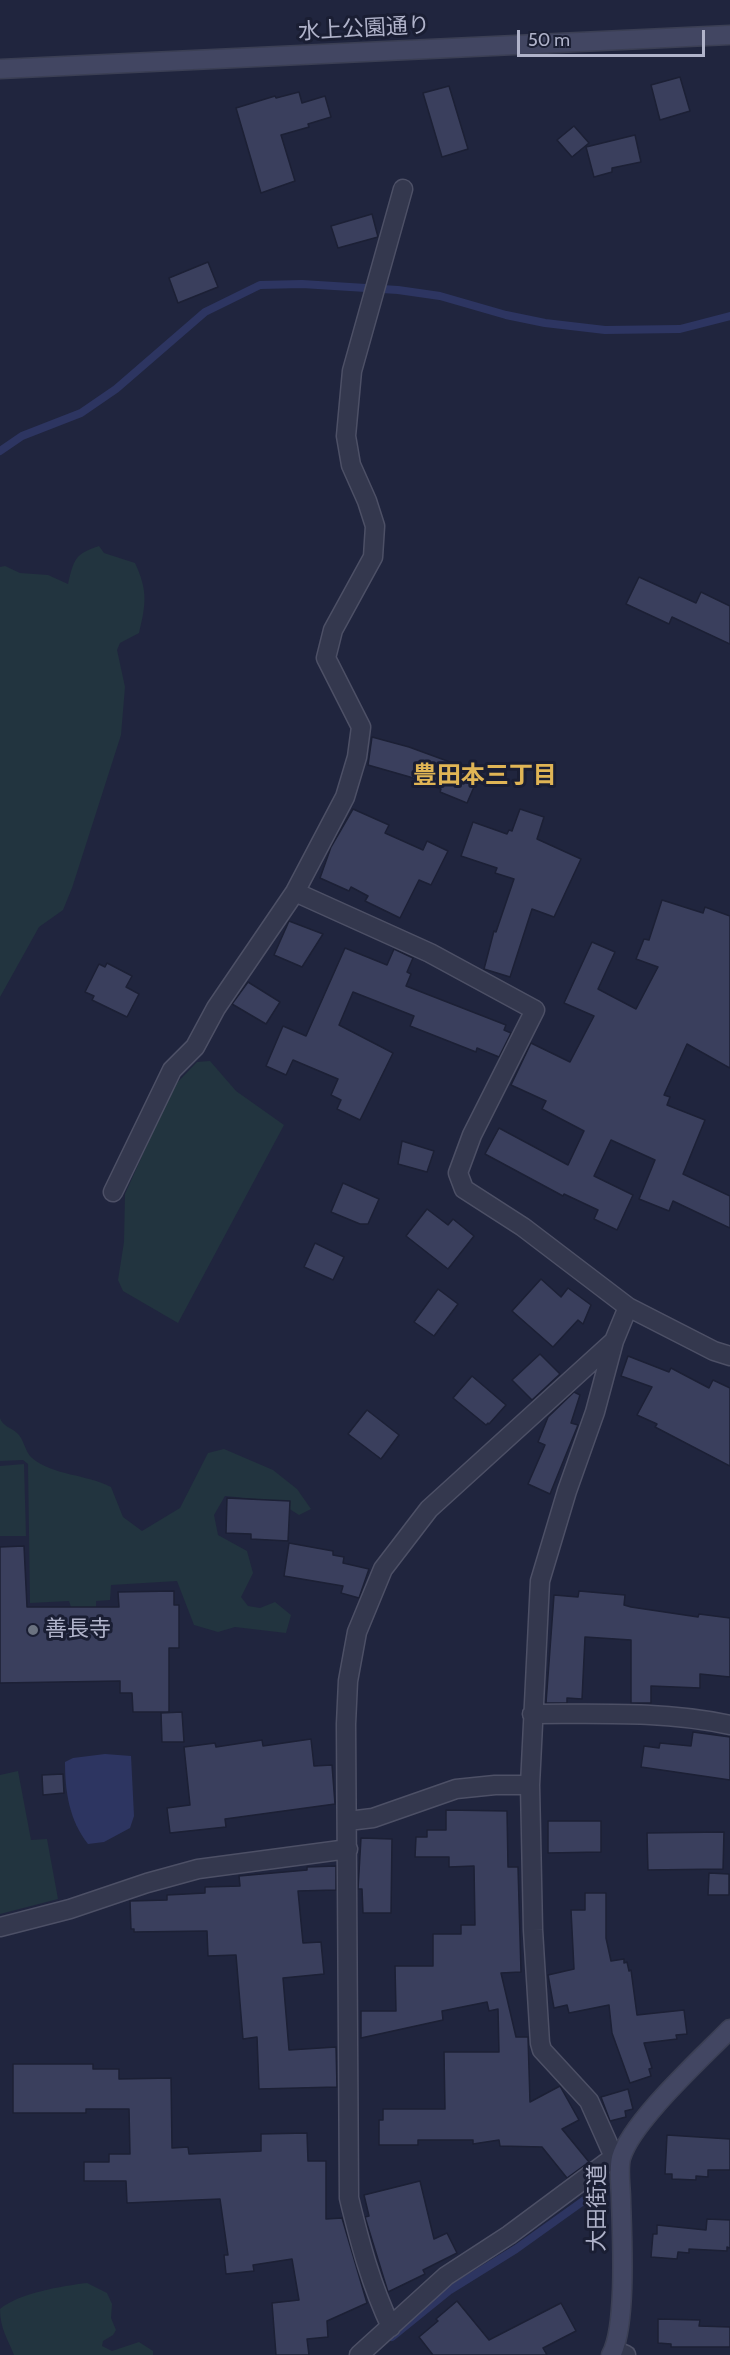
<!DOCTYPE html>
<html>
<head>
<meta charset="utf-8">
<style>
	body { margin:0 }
	#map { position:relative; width:730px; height:2355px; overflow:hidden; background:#20253e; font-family:Cabin,sans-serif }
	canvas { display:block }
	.scale { position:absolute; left:517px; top:30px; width:188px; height:27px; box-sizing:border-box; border:3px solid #b0b3ca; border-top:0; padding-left:8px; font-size:18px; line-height:21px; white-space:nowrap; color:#b0b3ca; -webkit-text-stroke:4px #1a1e33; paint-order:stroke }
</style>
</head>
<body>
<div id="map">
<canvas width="730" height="2355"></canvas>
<div class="scale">50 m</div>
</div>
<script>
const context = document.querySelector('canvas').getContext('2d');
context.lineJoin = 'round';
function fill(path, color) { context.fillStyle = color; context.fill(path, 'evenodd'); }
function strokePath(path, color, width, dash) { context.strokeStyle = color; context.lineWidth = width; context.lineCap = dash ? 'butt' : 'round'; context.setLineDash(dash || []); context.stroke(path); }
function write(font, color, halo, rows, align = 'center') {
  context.font = font + ' Cabin,"Noto Sans JP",sans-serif'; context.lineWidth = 6; context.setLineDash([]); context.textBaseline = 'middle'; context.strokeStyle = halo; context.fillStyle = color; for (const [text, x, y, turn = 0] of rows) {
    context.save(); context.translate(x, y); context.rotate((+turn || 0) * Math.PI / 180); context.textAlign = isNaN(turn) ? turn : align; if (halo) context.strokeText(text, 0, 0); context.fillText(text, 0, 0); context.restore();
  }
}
const green = new Path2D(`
	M99 546 104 553 135 563C148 591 146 604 139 633L120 643 117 650 125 687 121 735 72 888 63 910 39 927 0 997V567L5 566 20 573 48 575 68 584C74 560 74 554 99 546Z
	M210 1061 236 1091 284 1125 178 1323 123 1291 118 1280 124 1242 125 1194 173 1087 197 1062Z
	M0 1418C3 1427 11 1427 17 1433 24 1439 25 1452 32 1458 54 1476 86 1474 111 1487L123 1517 142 1531 180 1508 208 1453 224 1449 273 1470 297 1489 311 1509 299 1515 277 1501 225 1496 214 1515 218 1535 247 1551 253 1573 241 1597 248 1606 260 1608 275 1602 291 1615 286 1633 235 1627 218 1632 194 1625 177 1581 111 1585 110 1600 96 1601V1609L72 1610 69 1601 30 1603 28 1464 23 1460 0 1461Z
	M24 1464 26 1536H0V1466Z
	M18 1771 31 1840 47 1839 58 1899 0 1914V1775Z
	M87 2283 107 2293 112 2304 111 2318 116 2330 113 2335 103 2341 102 2346 112 2351 139 2342 153 2351V2355H14C8 2339 0 2329 0 2309 19 2293 62 2286 87 2283Z`);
const water = new Path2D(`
	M105 1754 131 1756 134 1816 130 1828 104 1842 88 1844C69 1820 65 1791 65 1762L73 1758Z`);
const stream = new Path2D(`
	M0 451 22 436 81 413 116 389 205 312 260 285 302 284 398 290 440 296 506 315 545 323 605 330 680 329 730 316
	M392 2337 450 2290 516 2249 600 2189`);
const building = new Path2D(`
	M680 77 690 111 660 120 651 85Z
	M449 86 468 149 442 157 423 93Z
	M299 92 302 103 325 96 331 117 308 124 309 127 281 135 295 181 261 193 236 108 275 96 276 98Z
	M574 126 589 143 572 157 557 140Z
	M635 135 641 162 612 168V172L594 177 586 147Z
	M372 214 378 237 338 248 331 226Z
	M208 262 218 287 178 303 169 278Z
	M639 577 696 603 701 592 730 606V644L672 617 669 624 626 604Z
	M372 737 409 747 480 773 467 803 440 792 441 789 410 777 368 765Z
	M353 809 389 825 385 833 423 850 427 841 448 851 431 885 419 880 400 918 365 901 368 896 351 887 349 891 320 878 331 847Z
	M520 809 544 817 537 839 581 859 554 917 532 909 510 977 484 969 494 931 496 932 514 879 495 873 497 868 461 856 473 822 507 834 509 830 512 831Z
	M662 900 703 913 705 907 730 916V1068L687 1044 664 1095 670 1097 667 1105 705 1120 683 1174 730 1196V1228L673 1201 669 1211 639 1199 655 1160 611 1140 594 1176 633 1195 617 1230 594 1219 598 1210 564 1194 563 1196 485 1154 499 1128 568 1165 584 1131 542 1109 546 1101 511 1085 531 1043 570 1062 594 1016 564 1003 592 942 615 952 598 989 636 1009 658 967 636 959 644 939 649 940Z
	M289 921 323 934 302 967 274 955Z
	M345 948 387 965 394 949 413 958 407 972 411 974 406 986 506 1025 504 1030 511 1033 499 1057 477 1048 476 1052 410 1026 414 1016 353 992 339 1025 393 1053 360 1120 337 1109 341 1100 331 1095 338 1079 293 1060 286 1075 266 1066 283 1026 306 1036Z
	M107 963 132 976 126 987 139 994 127 1017 92 1000 94 996 85 992 99 964 105 967Z
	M248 982 280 1002 266 1024 232 1004Z
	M402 1141 434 1151 427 1172 398 1164Z
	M343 1183 379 1199 368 1224H360L331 1212Z
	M427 1209 448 1225 453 1219 474 1236 448 1269 406 1236Z
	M315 1243 344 1257 333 1280 304 1267Z
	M541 1279 561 1297 568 1288 591 1305 583 1324 578 1320 553 1347 512 1311Z
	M438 1289 458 1304 434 1336 414 1322Z
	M540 1354 560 1374 532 1400 512 1380Z
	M628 1356 669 1372 671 1368 709 1388 713 1380 730 1388V1466L655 1427 657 1424 637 1415 652 1387 621 1376Z
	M472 1376 506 1405 489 1424 488 1423 486 1425 453 1398Z
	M574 1392 580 1395 571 1423 578 1425 550 1494 528 1484 545 1445 538 1442 548 1417Z
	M367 1410 399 1435 381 1459 348 1434Z
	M227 1498 290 1501 288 1541 251 1539V1534L226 1533Z
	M289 1543 333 1551V1555L344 1557 343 1563 369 1569 359 1598 341 1593 343 1586 284 1576Z
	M24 1546 27 1607H119L118 1592 174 1591V1605H179V1648H169V1712H133L132 1693H120V1681L0 1683V1547Z
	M579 1591 625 1595 624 1605 631 1607 698 1617 699 1614 730 1618V1677L700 1674V1688L651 1686V1703H631V1640L585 1637 582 1699 567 1698V1703H546L554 1595 578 1597Z
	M182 1712 184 1742H162L161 1713Z
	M693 1732 730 1737V1780L641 1767 644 1746 659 1748 660 1743 691 1746Z
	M311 1739 314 1766 332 1765 335 1804 225 1819 226 1827 170 1833 167 1808 190 1805 184 1747 215 1743 216 1747 262 1740 263 1746Z
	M63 1774 64 1793 43 1795 42 1775Z
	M446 1810 507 1811 508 1867H518L521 1972 501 1973 516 2037H528L530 2102 560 2086 579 2120 562 2129 589 2162 567 2178 542 2147 500 2146 499 2140 473 2144V2140H418V2145H379V2120H383V2109H445L444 2052H499L498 2009 489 2011 487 2002 442 2011 443 2020 361 2038V2011H396L395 1966H433V1934H461V1925H475L474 1866 449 1867V1857H415L416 1837H427V1830H446Z
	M548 1821H601V1852L548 1853Z
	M724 1832 723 1869 648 1870 647 1833Z
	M361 1838 392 1839 391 1913H363L362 1889H358Z
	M336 1866V1890L298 1891 303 1943 321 1942 324 1974 283 1978 289 2050 336 2047 337 2087 259 2089 257 2037 243 2039 236 1955 208 1956 207 1931 134 1932V1929H131L130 1901 167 1900V1895L205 1893V1887L240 1886 239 1876 307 1870V1867Z
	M709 1873 729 1874V1895H708Z
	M585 1893H606V1938L611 1961 624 1959V1963L627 1962 629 1971 631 1970 637 2015 684 2010 687 2034 676 2035 677 2039 644 2043 652 2068 649 2069 651 2076 630 2083 612 2033 609 2005 569 2013 567 2005 554 2008 548 1975 574 1969 571 1910H585Z
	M13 2064H93V2069H119V2079L171 2078 172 2148 188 2147 189 2154 261 2151V2134L307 2133 308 2161H326V2219L342 2218 367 2303 327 2321 328 2337 307 2339 309 2355H276L272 2303 299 2300 292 2259 253 2265 254 2271 226 2274 224 2255H228L220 2199 127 2203 126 2181H84V2162H109V2154H130L129 2109H86V2113H13Z
	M628 2089 633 2109 625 2111 626 2117 610 2121 601 2097Z
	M667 2135 730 2139V2170H708V2177L696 2176V2180L672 2179V2174H665Z
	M420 2181 434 2239 447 2233 457 2253 423 2270 425 2274 388 2292 365 2217 369 2216 364 2195Z
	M707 2219 730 2220V2248L727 2247V2251L689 2249V2253L678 2252 677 2259 651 2257 653 2234H657V2225L706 2230Z
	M457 2301 489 2340 561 2303 576 2331 543 2348 547 2355H433L419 2337 438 2321 436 2319Z
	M658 2319 700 2320 699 2326 730 2327V2347H671V2344L658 2343Z`);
const street = new Path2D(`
	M295 892 430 953 535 1010 472 1135 458 1173 464 1189 523 1227 628 1307 614 1341 595 1412 567 1491 540 1581 530 1785 533 1930 540 2043 542 2050 589 2101 614 2157
	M113 1192 172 1070 195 1047 216 1008 295 892 345 797 357 757 361 727 326 658 333 630 373 557 375 526 367 501 351 465 346 436 352 371 403 189
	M628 1307 714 1351 730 1356
	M532 1714C598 1714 665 1711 730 1725
	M348 1821 373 1818 456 1789 495 1785H530
	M0 1927 70 1909 147 1883 198 1869 348 1849
	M391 2327C371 2285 360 2243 349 2198L346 1724 348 1681 357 1632 383 1569 429 1509 614 1341
	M614 2350 626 2355
	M359 2355 446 2276 509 2235 614 2157 620 2160`);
const secondary = new Path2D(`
	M0 69 730 35
	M611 2355C627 2327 622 2234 621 2200 621 2187 618 2170 621 2158 631 2122 702 2058 730 2029`);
const markers = [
	[33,1630,6,"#6b7280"]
];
const streetNames = [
	["水上公園通り",364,29,-3],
	["大田街道",598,2208,-90]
];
const poiNames = [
	["善長寺",45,1630]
];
const neighbourhoodNames = [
	["豊田本三丁目",485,776]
];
fill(green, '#22343f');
fill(water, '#2d3561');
strokePath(stream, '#2d3561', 8);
fill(building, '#3a3f5d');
strokePath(building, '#1c2035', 1.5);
strokePath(street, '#4d5066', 21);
strokePath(secondary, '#3b3f54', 21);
strokePath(street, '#34384e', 18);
strokePath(secondary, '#424662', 18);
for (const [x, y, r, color] of markers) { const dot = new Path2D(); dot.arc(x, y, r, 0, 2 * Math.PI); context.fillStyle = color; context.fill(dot); strokePath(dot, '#1a1e33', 2); }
write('22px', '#b0b3ca', '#1a1e33', streetNames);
write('22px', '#b0b3ca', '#1a1e33', poiNames, 'left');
write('bold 24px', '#e0b555', '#1a1e33', neighbourhoodNames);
</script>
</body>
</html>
